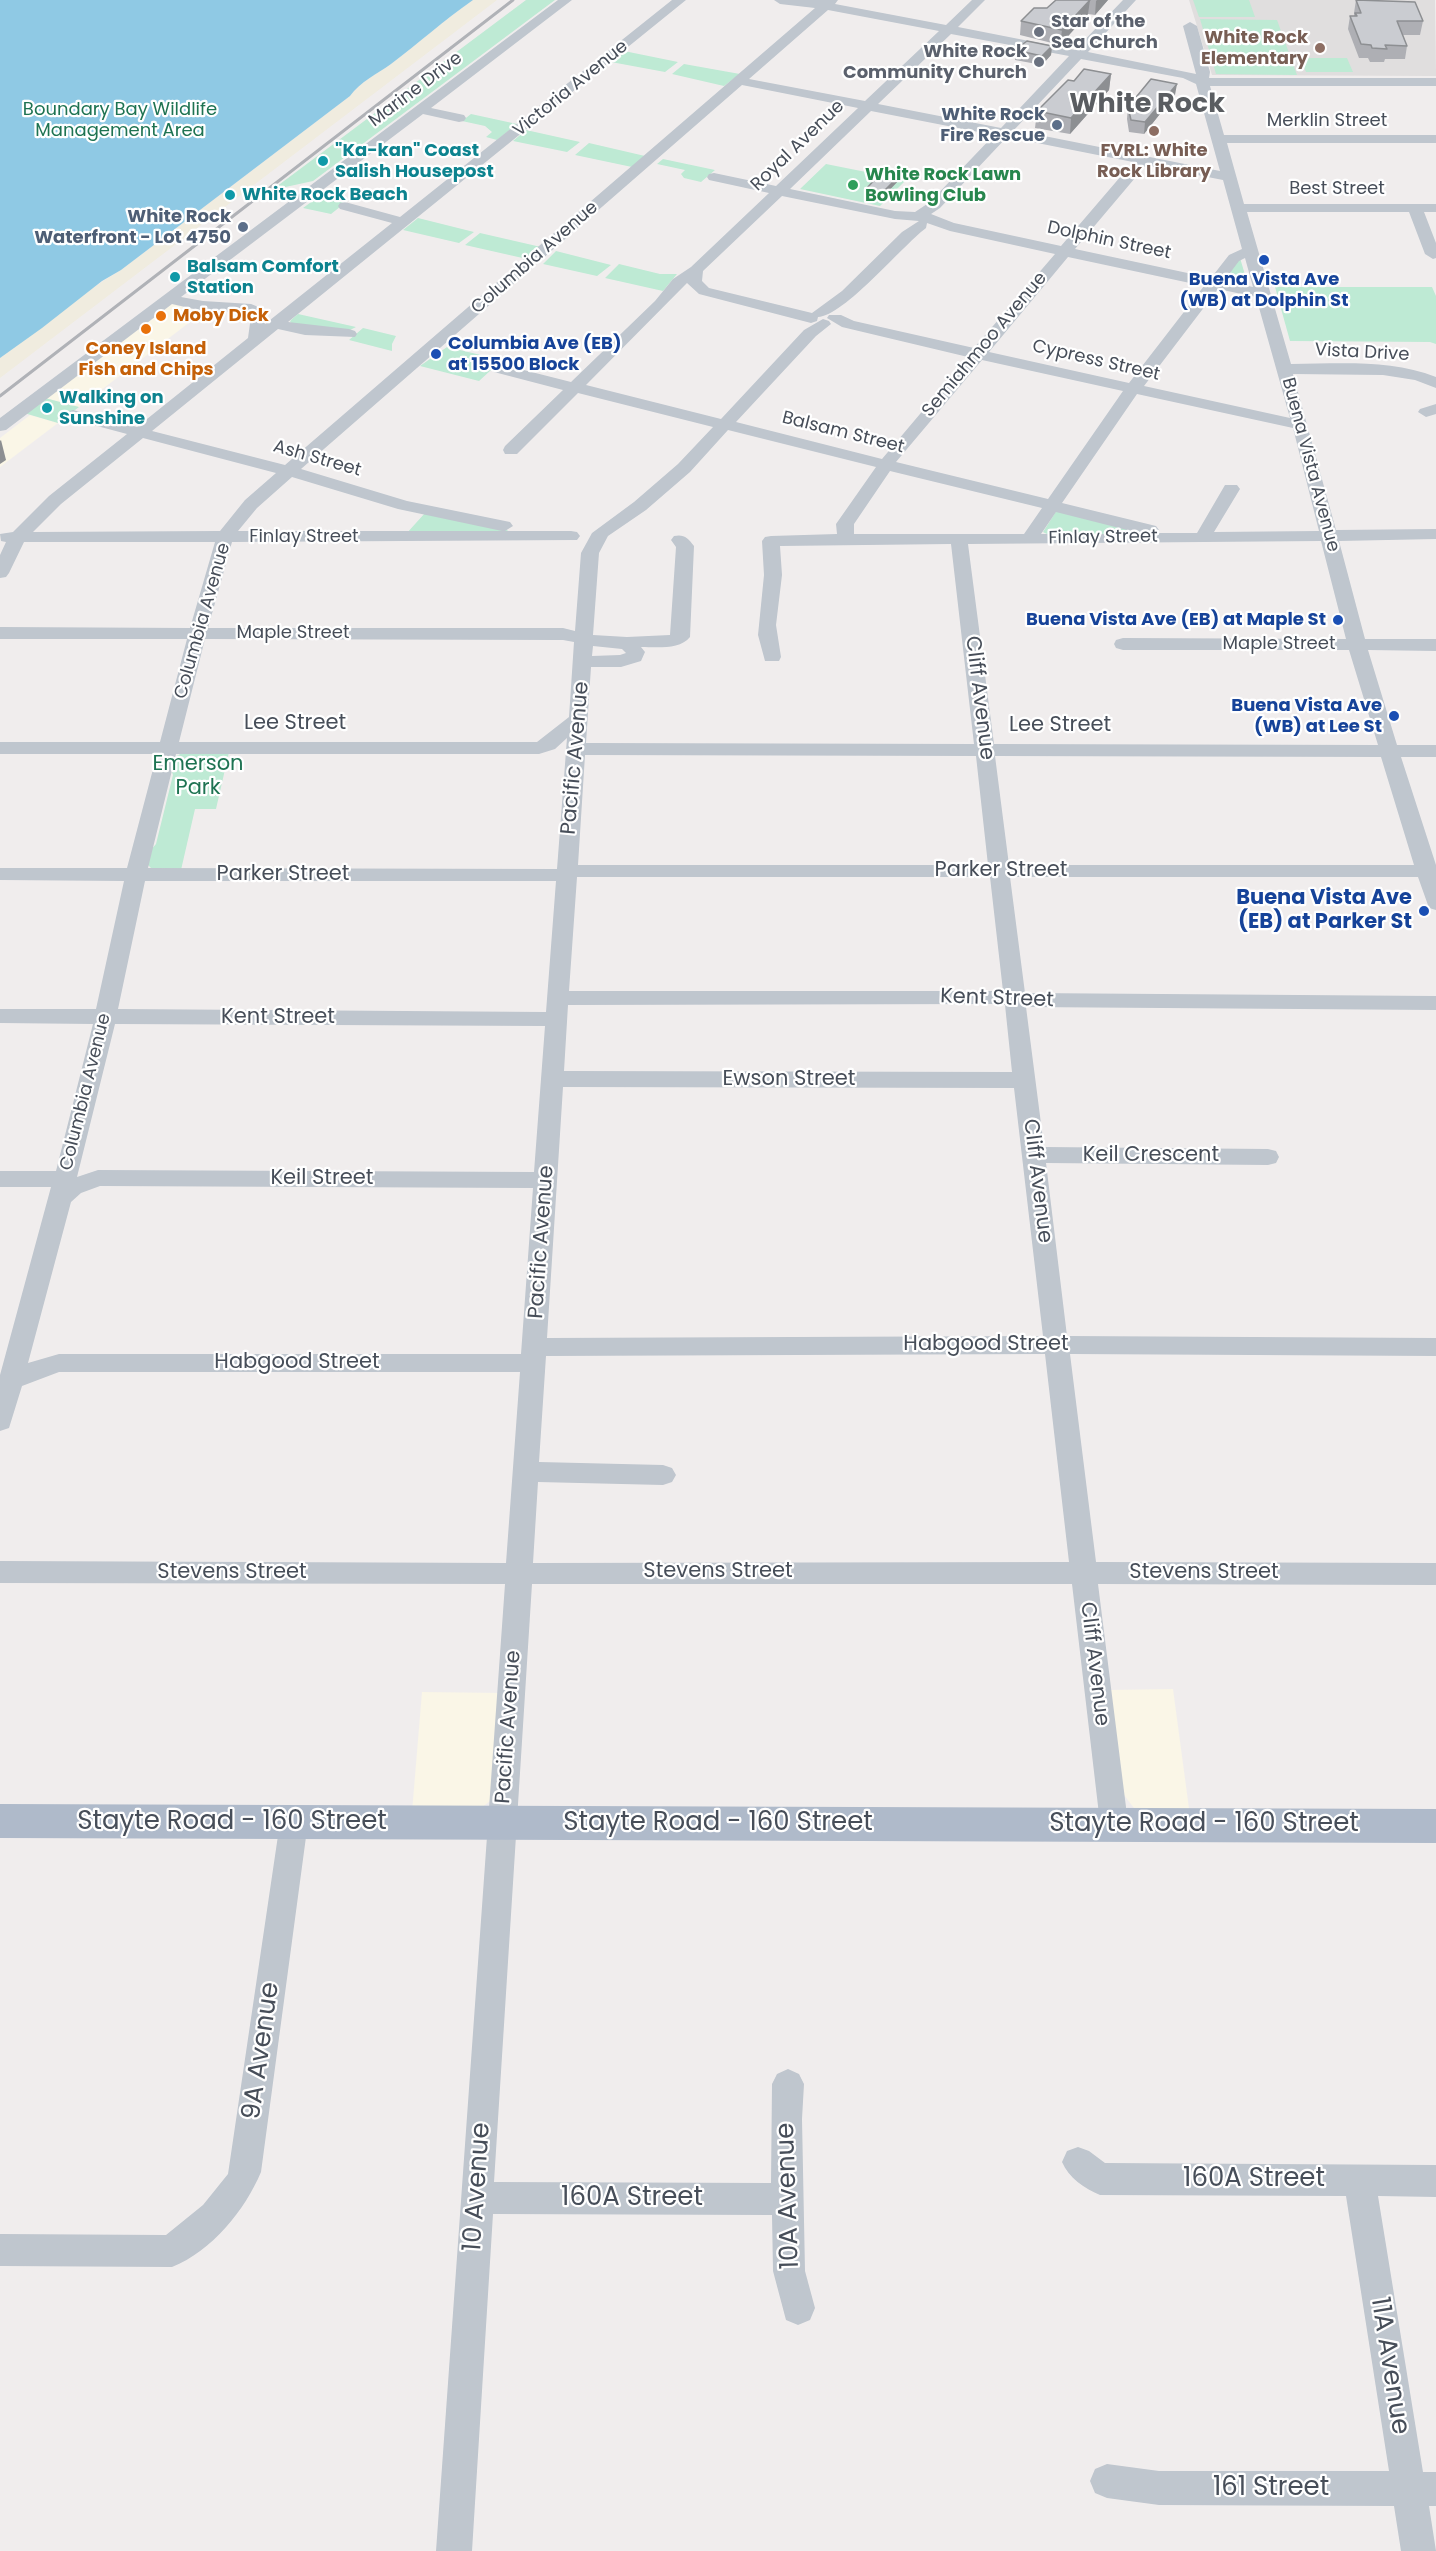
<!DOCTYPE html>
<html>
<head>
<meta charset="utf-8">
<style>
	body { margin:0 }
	canvas { display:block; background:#f0eded }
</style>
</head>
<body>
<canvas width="1436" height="2551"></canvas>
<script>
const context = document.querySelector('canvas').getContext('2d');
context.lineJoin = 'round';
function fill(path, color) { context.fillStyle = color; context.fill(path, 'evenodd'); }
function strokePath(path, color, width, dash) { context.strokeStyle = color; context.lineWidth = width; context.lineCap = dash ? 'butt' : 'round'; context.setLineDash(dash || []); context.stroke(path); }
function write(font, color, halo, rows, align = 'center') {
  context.font = font + ' Poppins,sans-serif'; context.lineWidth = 4.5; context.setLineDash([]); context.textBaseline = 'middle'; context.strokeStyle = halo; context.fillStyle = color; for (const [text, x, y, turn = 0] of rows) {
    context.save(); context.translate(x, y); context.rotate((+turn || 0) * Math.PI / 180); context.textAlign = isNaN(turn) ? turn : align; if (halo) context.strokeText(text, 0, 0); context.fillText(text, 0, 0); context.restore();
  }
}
const commercial = new Path2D(`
	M172 304 203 312 79 407 45 398Z
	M30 415 58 423 0 467V438Z
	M1173 1689 1190 1816 1141 1812 1134 1808 1124 1795 1108 1690Z
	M422 1692 501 1693 490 1801 480 1809 412 1812Z`);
const education = new Path2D(`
	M1189 0H1435L1436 76 1212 75Z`);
const green = new Path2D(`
	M526 0H555L313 181 281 188 276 187Z
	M1193 0H1249L1255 17H1199Z
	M1200 19 1277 20 1297 75 1216 74Z
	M624 51 678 62 665 72 611 62Z
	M1300 58H1347L1353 72H1306Z
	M684 64 740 74 724 86 672 74Z
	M471 114 517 124 497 140 486 137 492 132 485 126 462 121Z
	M526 130 580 142 567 152 513 141Z
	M589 143 645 156 632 167 575 155Z
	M663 159 715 170 701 182 684 178 681 174 685 170 657 164Z
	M826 164 906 180 880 206 800 189Z
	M318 197 345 203 331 214 303 208Z
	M418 218 474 232 459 243 403 230Z
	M480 233 541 247 527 259 465 245Z
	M556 251 611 265 597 276 543 264Z
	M1240 258 1249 288 1222 282Z
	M619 264 660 274H677L663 291 605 278Z
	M1275 287H1432L1436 296V344L1430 342 1290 341Z
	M298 314 356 327 350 330 296 325 290 322 291 320Z
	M363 328 396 336 392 344V351L349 340Z
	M447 347 502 360 479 381 420 366Z
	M45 398 79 407 58 423 24 413Z
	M1057 510 1131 529 1132 532 1131 534 1049 535 1043 532Z
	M425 513 507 530 508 531 406 534Z
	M184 752H229L216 809H195L181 870 151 868 147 864 150 851 156 844 173 775 171 769 173 758Z`);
const sand = new Path2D(`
	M473 0H497L0 378V358C41 329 78 295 121 270L350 96C360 82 377 74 391 64 419 43 444 20 473 0Z`);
const water = new Path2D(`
	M0 0H473C444 20 419 43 391 64 377 74 360 82 350 96L121 270 102 281 42 328 0 358Z`);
const minor = new Path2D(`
	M558 0H572L431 108 464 115 466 118 464 121 459 122 423 114 181 297 203 301 251 304 256 306 267 315 265 324 392 223 340 209 338 206 340 203 345 202 400 217 672 0H686L288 322 349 329 355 331 357 334 355 337 305 335 278 329 152 431 285 465 815 8 780 4 774 0H838L835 4 946 25 972 0H985L958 27 1075 50 1123 0H1136L1088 52 1196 74 1183 26 1190 22 1197 26 1210 72 1209 78H1436V86H1210L1224 135H1436V143H1227L1244 204H1436V212H1424L1436 243V258L1433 259 1425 254 1409 212H1247L1291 364C1339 364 1390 359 1436 377V388L1415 380 1383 375 1293 374 1336 530 1436 529V539L1339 541 1365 639H1436V651L1368 650 1397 745H1436V757H1401L1436 865V910L1429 908 1418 877H1010L1025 993 1436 996V1010L1026 1007 1044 1147 1268 1149 1276 1151 1279 1157 1276 1163 1268 1165 1046 1163 1067 1336 1436 1338V1356L1070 1354 1096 1562 1436 1563V1585L1098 1584 1128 1823 1124 1832 1114 1836 1104 1832 1100 1823 1072 1584H532L494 2182 771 2183 772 2084 777 2074 788 2069 799 2074 804 2084 802 2119 805 2271 815 2308 810 2320 798 2325 786 2320 773 2271 772 2215 493 2214 472 2551H436L505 1584 0 1583V1561L506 1563 520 1372H59L22 1386 9 1428 0 1431V1375L51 1187H0V1171H56L93 1024 0 1023V1009H96L124 881 0 880V868H127L157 754H0V742H160L187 639H0V627L190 628 215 542H24L9 573 6 577 0 578V555L6 542 1 541 0 534 13 532 49 496 127 434 67 418 65 415 67 412 73 410 137 427 248 338 251 316 247 313 203 311 172 304 6 430 0 431V418ZM828 10 939 31 865 101 749 79ZM951 34 1069 56 1001 128 878 104ZM1081 59 1183 78 1196 84 1220 171 1014 130ZM742 85 858 108 776 186 714 173 709 174 707 177 709 180 769 193 691 267 673 279 655 301 571 382 500 364 492 369 494 372 563 390 505 446 503 450 505 454H517L578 393 713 427 678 464 634 502 592 533 581 553 575 631 563 628H208L232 542 577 540 580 536 577 532 571 531H505L513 526 510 522 407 501 301 469ZM871 111 994 135 930 202 915 212 895 211 790 189ZM1007 137 1133 162 1061 246 954 223 931 214 940 208ZM1146 165 1223 180 1242 249 1229 255 1211 278 1075 249ZM782 196 895 219 919 221 902 232 842 291 812 313 709 288 702 281 703 271ZM927 223 950 231 1055 254 974 348 854 321 841 315H829L827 318 842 327 968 357 882 459 736 422 816 336 831 324 829 321 823 319 804 330 721 419 586 385 687 283 699 294 811 323 817 321 818 317C844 316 901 247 926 228ZM1068 257 1204 286 1129 383 989 352ZM1245 258 1253 287 1224 281 1239 261ZM1218 289 1256 297 1290 418 1144 386ZM982 360 1123 391 1048 499 896 462ZM1137 394 1293 428 1319 531 1214 532 1240 489 1237 485H1225L1197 533H1156L1159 530 1156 526 1062 503ZM728 430 876 467 836 524 837 534 771 536 765 537 762 541 764 575 758 635 765 661H779L781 657 776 625 782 575 780 546 951 544 974 744 586 743 591 667H621L641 661 645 652 641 647C656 647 680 650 690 637L694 546C688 538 684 534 674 536L671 540 676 547 670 635 627 637 593 635 599 553 608 536 646 510 690 472ZM143 438 276 473 245 500 220 531 33 532 61 504ZM890 471 1042 508 1024 534H854V524ZM292 477 398 509 502 531H238L257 508ZM1056 512 1143 534H1041ZM1321 541 1346 639 1123 638 1116 640 1114 644 1116 648 1123 650H1349L1378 745 994 744 968 544ZM205 639 563 640 574 642 569 717 537 742H179ZM593 646 622 649 626 653 620 655 592 656ZM567 738 557 869 148 868 176 754H539L555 749ZM585 755 976 756 988 865H578ZM995 756 1381 757 1414 865H1009ZM577 877H990L1003 991H569ZM145 881H556L546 1012 118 1009ZM993 1004 1005 1005 1012 1072 564 1071 568 1005ZM115 1024 545 1026 534 1172 98 1170 77 1177ZM563 1087 1014 1088 1043 1336 547 1338ZM100 1186 533 1188 521 1354H59L28 1363 71 1202 81 1193ZM1045 1354 1069 1562 533 1563 538 1482 663 1485 672 1482 676 1475 672 1468 663 1465 539 1462 546 1356Z
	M1436 404V414L1426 417 1418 412 1420 409Z
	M294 1809 304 1813 308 1822 261 2172C245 2210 212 2251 172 2267L0 2266V2234L166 2235 203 2205 228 2174 280 1822 284 1813Z
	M1078 2147 1089 2151 1105 2163 1436 2165V2197L1378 2196 1423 2472H1436V2506H1429L1436 2551H1401L1394 2506 1159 2505 1107 2498 1095 2493 1090 2481 1095 2469 1107 2464 1159 2471H1389L1346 2196 1100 2195C1084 2188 1069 2178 1062 2162L1067 2151Z`);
const major = new Path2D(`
	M0 1804 1436 1809V1843L0 1838Z`);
const rail = new Path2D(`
	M0 396 513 0`);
const wall = new Path2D(`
	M1056 0H1108L1095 15 1088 14 1060 45 1020 35 1021 21 1047 8Z
	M1356 0 1423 21 1420 35H1403L1407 46 1405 59H1385L1384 62H1370L1368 58H1359L1348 29 1350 16H1354V13Z
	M1052 46 1051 55 1042 65 1015 60V50Z
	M1111 74 1109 90 1070 134 1035 128 1037 111 1074 81Z
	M1175 95 1144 134 1129 132 1127 119 1128 107Z
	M898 181 882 198 865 195V190Z`);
const shadedWall = new Path2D(`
	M1090 0 1088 14 1060 45 1062 30Z
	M1097 0H1108L1095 15 1096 1Z
	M1052 46 1051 55 1042 65V56Z
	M1111 74 1109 90 1070 134 1071 118Z
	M1177 84 1175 95 1144 134 1145 122Z
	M898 177V181L882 198V193Z
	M1 440 6 460 0 464V441Z`);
const building = new Path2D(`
	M1056 0H1090L1062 30 1021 21 1034 8H1047Z
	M1356 0 1415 2 1423 21H1397L1407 46 1385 45 1387 49 1372 48 1371 45 1361 44 1350 16H1357L1355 13H1361Z
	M1027 41 1052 46 1042 56 1015 50Z
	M1084 69 1111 74 1071 118 1037 111 1068 80 1074 81Z
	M1151 79 1177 84 1145 122 1131 120 1128 107Z
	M881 173 898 177 882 193 865 190Z`);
const markers = [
	[1039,32,6,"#6b7280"],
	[1320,48,6,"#8d6e63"],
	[1039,62,6,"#6b7280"],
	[1057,125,6,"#5c6f8a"],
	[1154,131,6,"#8d6e63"],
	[323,161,6,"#0f9aa8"],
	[853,185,6,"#2e9e5b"],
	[230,195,6,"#0f9aa8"],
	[243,227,6,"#5c6f8a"],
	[1264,260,6,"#1a4fb4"],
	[175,277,6,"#0f9aa8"],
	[161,316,6,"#e8710a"],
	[146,329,6,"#e8710a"],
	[436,354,6,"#1a4fb4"],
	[47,408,6,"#0f9aa8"],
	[1338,620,6,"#1a4fb4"],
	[1394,716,6,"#1a4fb4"],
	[1424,911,6,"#1a4fb4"]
];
const farWorshipnames = [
	["Star of the",1051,22],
	["Sea Church",1051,43],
	["White Rock",1027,52,"right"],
	["Community Church",1027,73,"right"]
];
const farEducationnames = [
	["White Rock",1308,38],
	["Elementary",1308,59],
	["FVRL: White",1154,151,"center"],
	["Rock Library",1154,172,"center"]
];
const farStreetnames = [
	["Victoria Avenue",571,89,-39],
	["Marine Drive",416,90,-37],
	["Merklin Street",1327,121],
	["Royal Avenue",798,146,-44],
	["Best Street",1337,189],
	["Dolphin Street",1109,241,12],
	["Columbia Avenue",535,258,-41],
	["Semiahmoo Avenue",985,345,-50],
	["Vista Drive",1362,353,3],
	["Cypress Street",1096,361,13],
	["Balsam Street",843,433,14],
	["Ash Street",317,459,16],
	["Buena Vista Avenue",1310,465,75],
	["Finlay Street",304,537],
	["Finlay Street",1103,538,-1],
	["Columbia Avenue",203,621,-74],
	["Maple Street",293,633],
	["Maple Street",1279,644],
	["Columbia Avenue",86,1092,-76]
];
const farParknames = [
	["Boundary Bay Wildlife",120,110],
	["Management Area",120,131]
];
const farServicenames = [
	["White Rock",1045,115],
	["Fire Rescue",1045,136],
	["White Rock",231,217],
	["Waterfront - Lot 4750",231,238]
];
const farCulturenames = [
	["\"Ka-kan\" Coast",335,151],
	["Salish Housepost",335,172],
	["White Rock Beach",242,195],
	["Balsam Comfort",187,267],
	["Station",187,288],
	["Walking on",59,398],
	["Sunshine",59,419]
];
const farLeisurenames = [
	["White Rock Lawn",865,175],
	["Bowling Club",865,196]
];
const farTransitnames = [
	["Buena Vista Ave",1264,280,"center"],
	["(WB) at Dolphin St",1264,301,"center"],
	["Columbia Ave (EB)",448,344,"left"],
	["at 15500 Block",448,365,"left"],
	["Buena Vista Ave (EB) at Maple St",1326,620],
	["Buena Vista Ave",1382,706],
	["(WB) at Lee St",1382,727]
];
const farFoodnames = [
	["Moby Dick",173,316],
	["Coney Island",146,349,"center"],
	["Fish and Chips",146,370,"center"]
];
const streetNames = [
	["Cliff Avenue",979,698,83],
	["Lee Street",295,724],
	["Lee Street",1060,726],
	["Pacific Avenue",576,758,-85],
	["Parker Street",1001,871],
	["Parker Street",283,875],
	["Kent Street",997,999,2],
	["Kent Street",278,1018],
	["Ewson Street",789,1080],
	["Keil Crescent",1151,1156],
	["Keil Street",322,1179],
	["Cliff Avenue",1037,1181,83],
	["Pacific Avenue",542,1242,-86],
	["Habgood Street",986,1345],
	["Habgood Street",297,1363],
	["Stevens Street",718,1572],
	["Stevens Street",232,1573],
	["Stevens Street",1204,1573],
	["Cliff Avenue",1094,1664,83],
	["Pacific Avenue",509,1727,-86]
];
const parkNames = [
	["Emerson",198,765],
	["Park",198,789]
];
const transitNames = [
	["Buena Vista Ave",1412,899],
	["(EB) at Parker St",1412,923]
];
const nearStreetnames = [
	["Stayte Road - 160 Street",232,1822],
	["Stayte Road - 160 Street",718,1823],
	["Stayte Road - 160 Street",1204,1824],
	["9A Avenue",262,2051,-82],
	["160A Street",1254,2179],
	["10 Avenue",478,2187,-86],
	["10A Avenue",789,2196,-92],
	["160A Street",632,2198],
	["11A Avenue",1389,2366,81],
	["161 Street",1271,2488]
];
const farTownnames = [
	["White Rock",1147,105]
];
fill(commercial, '#faf6e7');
fill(education, '#e0dede');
fill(green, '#beead4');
fill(sand, '#f0ecdf');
fill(water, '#8fc9e4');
fill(minor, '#bfc6ce');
fill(major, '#afbaca');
strokePath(rail, '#b0b2b7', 3);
fill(wall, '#aeafb4');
fill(shadedWall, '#8d8f92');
fill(building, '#caccd1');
strokePath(building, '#8d8f92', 1.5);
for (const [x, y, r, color] of markers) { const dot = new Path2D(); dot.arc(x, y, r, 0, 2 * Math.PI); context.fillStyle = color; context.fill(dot); strokePath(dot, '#fff', 2); }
write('bold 18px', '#5b616d', '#fff', farWorshipnames, 'left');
write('bold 18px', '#785e54', '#fff', farEducationnames, 'right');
write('18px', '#474e59', '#fff', farStreetnames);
write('18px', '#1e7352', '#fff', farParknames);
write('bold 18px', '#4e5e75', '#fff', farServicenames, 'right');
write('bold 18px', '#0d838f', '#fff', farCulturenames, 'left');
write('bold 18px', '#27864d', '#fff', farLeisurenames, 'left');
write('bold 18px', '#164399', '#fff', farTransitnames, 'right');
write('bold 18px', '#c56008', '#fff', farFoodnames, 'left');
write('21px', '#474e59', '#fff', streetNames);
write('21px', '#1e7352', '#fff', parkNames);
write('bold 21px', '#164399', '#fff', transitNames, 'right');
write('26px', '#474e59', '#fff', nearStreetnames);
write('bold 27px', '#5a5d61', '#fff', farTownnames);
</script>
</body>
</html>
